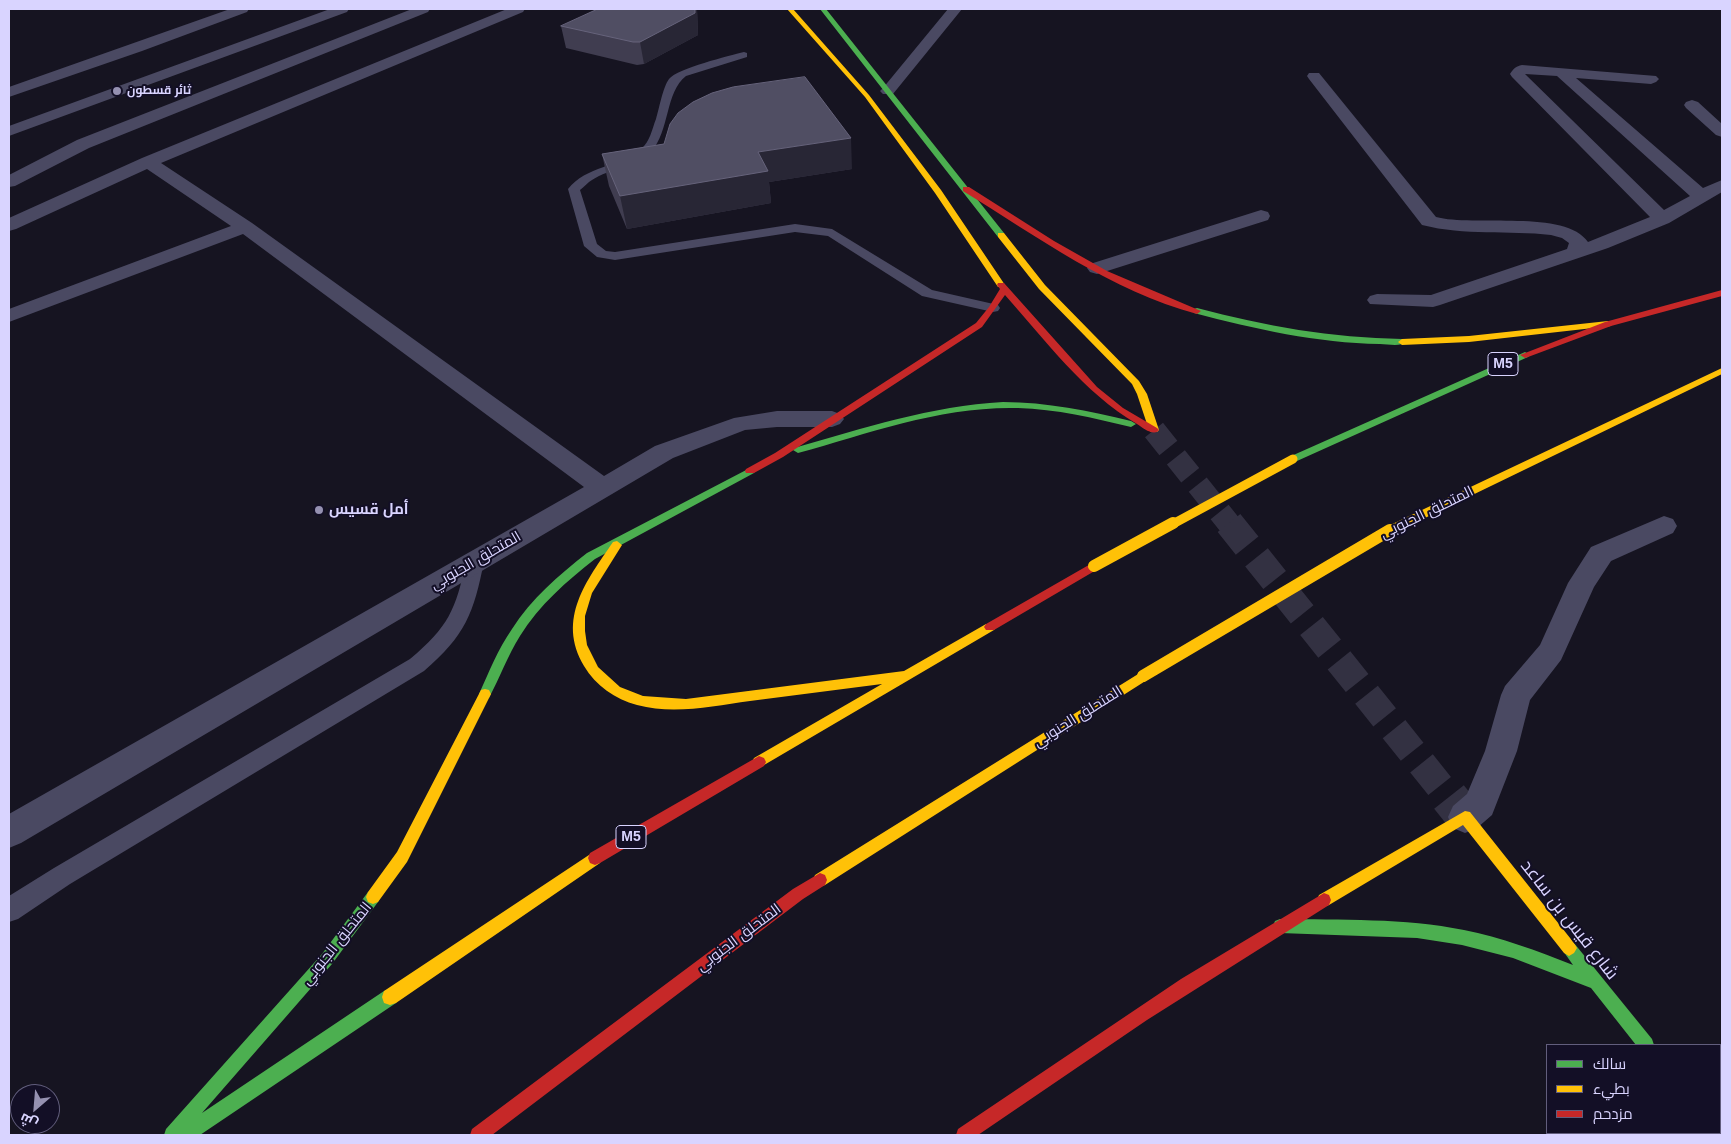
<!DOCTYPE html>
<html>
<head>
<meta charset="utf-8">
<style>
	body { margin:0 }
	#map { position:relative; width:1731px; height:1144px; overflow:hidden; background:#161421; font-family:Helvetica,Cairo,sans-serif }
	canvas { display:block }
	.frame { position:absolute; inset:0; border:10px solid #d9d4ff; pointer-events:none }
	.legend { position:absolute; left:1546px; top:1044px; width:175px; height:90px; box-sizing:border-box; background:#130f26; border:1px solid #625e7d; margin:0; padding:6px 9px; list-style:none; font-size:15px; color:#d9d4ff }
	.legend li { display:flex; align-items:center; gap:10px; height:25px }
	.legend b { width:25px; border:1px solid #625e7d }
	.north { position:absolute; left:10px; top:1084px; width:50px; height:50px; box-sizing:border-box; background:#130f26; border:1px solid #625e7d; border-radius:50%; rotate:207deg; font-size:14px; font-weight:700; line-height:20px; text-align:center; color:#d9d4ff }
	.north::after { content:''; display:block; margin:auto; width:18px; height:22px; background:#9591b1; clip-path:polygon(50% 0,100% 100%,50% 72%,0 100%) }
</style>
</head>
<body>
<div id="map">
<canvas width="1731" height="1144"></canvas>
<div class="frame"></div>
<ul class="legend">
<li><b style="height:6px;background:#4caf50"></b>سالك</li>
<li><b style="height:6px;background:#ffc107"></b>بطيء</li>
<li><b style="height:6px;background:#c62828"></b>مزدحم</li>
</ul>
<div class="north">ش</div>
</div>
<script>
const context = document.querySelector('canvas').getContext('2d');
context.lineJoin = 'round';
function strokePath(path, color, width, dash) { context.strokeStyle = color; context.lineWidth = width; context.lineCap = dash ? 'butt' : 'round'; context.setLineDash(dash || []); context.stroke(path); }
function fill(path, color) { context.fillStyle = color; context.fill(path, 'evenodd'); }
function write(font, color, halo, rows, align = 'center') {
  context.font = font + ' Helvetica,Cairo,sans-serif'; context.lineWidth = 4; context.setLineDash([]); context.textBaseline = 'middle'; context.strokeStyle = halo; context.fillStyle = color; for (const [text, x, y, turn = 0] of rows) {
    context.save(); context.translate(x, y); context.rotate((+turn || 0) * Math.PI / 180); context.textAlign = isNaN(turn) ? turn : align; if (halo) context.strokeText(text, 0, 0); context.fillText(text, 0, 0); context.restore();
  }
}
const secondaryTunnelFar2 = new Path2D(`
	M1154 430 1230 525`);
const secondaryTunnelFar1 = new Path2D(`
	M1229 523 1450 799`);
const secondaryTunnel = new Path2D(`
	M1449 797 1465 817`);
const lane = new Path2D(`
	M744 52 747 53V57L686 76C665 92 670 131 651 152 636 168 610 168 592 180 588 182 584 187 580 190L597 244 606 251 615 252 795 224 832 229 932 290 998 305 1000 308 998 311 993 312 922 296 828 236 795 232 615 260 597 257 584 246 568 189C586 166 619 167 641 149 650 142 652 129 656 119 659 109 663 87 669 79 678 68 729 56 744 52Z
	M475 554 482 556 484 561C474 613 465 636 424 671L70 884 18 919 9 922V896L54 868 410 659C448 627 456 610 466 561L468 556Z`);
const street = new Path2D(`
	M230 9H249L247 12 142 51 9 97V87Z
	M330 9H349L347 12 9 136V126Z
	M412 9H430L428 12 89 148 15 186 9 187V175L77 140Z
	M507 9H525L523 12 161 163 252 223 604 476 655 446 734 418 777 411H832L840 414 844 419 840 424 832 427H777L745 430 673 458 21 843 9 848V814L584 487 243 234 9 322V309L231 226 147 169 16 229 9 231V218L142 158Z
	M948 9H962L893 94H883L880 91 883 88Z
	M1522 65 1656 76 1659 79 1656 82 1651 84 1576 78 1703 188 1722 180V192L1669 223 1608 248 1440 305 1433 307 1370 304 1367 300 1370 296 1377 294 1431 295 1567 249 1569 243 1562 238 1551 235C1508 230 1465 236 1422 225L1309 79 1307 76 1309 73H1319L1436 217C1473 227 1566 209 1588 242L1650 217 1512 77 1510 74C1513 69 1516 66 1522 65ZM1525 74 1557 76 1690 196 1664 210Z
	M1692 100 1698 102 1722 124V137L1716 135 1686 108 1684 105 1686 102Z
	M1261 210 1268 212 1270 216 1268 220 1104 272 1097 274 1090 272 1087 268 1090 264Z
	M1664 516 1673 519 1677 526 1673 533 1611 561 1594 587 1561 660 1530 700 1517 751 1492 815 1477 828 1465 833 1453 828 1448 817 1453 806 1467 794 1485 751 1501 695 1505 686 1540 645 1568 583 1591 547Z`);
const fast = new Path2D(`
	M820 9H826L1004 233V237H998Z
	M1197 308C1265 326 1332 338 1402 339L1406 342C1400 347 1388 344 1380 344 1317 343 1255 329 1194 313V309Z
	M1525 352 1530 355 1528 357 1297 461 1293 462 1288 459 1289 457Z
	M1003 402C1047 402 1089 411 1131 421L1136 424 1131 427C1094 418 1056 409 1018 408 942 406 870 433 798 453L793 450 794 448C864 428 931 406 1003 402Z
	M750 468 755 471 754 473 595 559C567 581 539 605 520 636 508 655 500 677 489 698L485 699 481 698 479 694C489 672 498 649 512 629 531 599 559 575 587 553Z
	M373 890 378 892 380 897 378 902 332 964 202 1113 384 991 390 989 396 991 398 997 396 1003 200 1135H164L166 1129 322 954 368 892Z
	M1280 919C1341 920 1404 918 1464 930 1501 937 1537 951 1573 965L1561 948 1564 943 1569 940 1574 943 1652 1039 1654 1045H1636L1591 988 1513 958 1462 945 1417 938 1280 933 1275 931 1273 926 1275 921Z`);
const slow = new Path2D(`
	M787 9H793L869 95 941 190 1005 285 1004 287H998L935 193 865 97Z
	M998 233H1004L1045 285 1139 381 1147 394 1159 430 1157 432H1151L1149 430 1137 394 1132 384 1039 289 998 237Z
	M1608 321 1612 324 1611 326 1469 342 1402 345 1398 342 1402 339 1469 336Z
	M1722 368V374L1394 533 1390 534 1385 530 1386 527Z
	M617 541 622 545 592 593 585 616V631L587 645 598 667 620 687 643 696 686 699 904 671 986 624H994L996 627 994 630 759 768 754 766 752 762 754 758 882 684C838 690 794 695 750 701 713 706 674 715 637 705 615 699 596 686 584 666 556 619 587 580 613 542Z
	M1143 671 1147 672 1149 676 1147 680 825 885 820 887 815 885 813 880 815 875Z
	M485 689 489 690 491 694 407 862 378 902 373 904 368 902 366 897 368 892 397 852 481 690Z
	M1465 811 1470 812 1574 943 1577 948 1574 953 1569 956 1564 953 1463 825 1329 905 1324 907 1319 905 1317 900 1319 895Z
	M595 851 600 853 602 858 600 863 396 1003 390 1005 384 1003 382 997 384 991Z`);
const jam = new Path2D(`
	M963 187H969L1054 241 1107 271 1201 311 1197 314C1111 291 1038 237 963 191Z
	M998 283H1004L1097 387 1123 408 1157 428 1159 430 1157 432C1150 434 1143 428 1137 424 1083 392 1046 341 1005 295L982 327 783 457 754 473H746L745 471 746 469 775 453 976 323 989 307 1000 289 997 285Z
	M1722 290V296L1611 326 1528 357 1525 358 1520 355 1605 322Z
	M1094 562 1098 563 1100 566 1098 569 994 630H986L984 627 986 624Z
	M759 756 764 758 766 762 764 766 600 863 595 865 590 863 588 858 590 853Z
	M820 873 825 875 827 880 825 885 803 899 492 1135H470L472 1129 793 889Z
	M1324 893 1329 895 1331 900 1329 905 1147 1020 978 1135H956L958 1129 1181 979Z
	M1720 1126 1722 1128V1135H1707V1133H1720Z`);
const slowBridgeFar1 = new Path2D(`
	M1171 525 1293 459`);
const slowBridge = new Path2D(`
	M1094 566 1173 523
	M1143 676 1390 530`);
const wall = new Path2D(`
	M598 9H697L698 35 644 64 637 65 566 48 561 26Z
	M664 144 852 169 769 182 771 203 627 229 609 186 602 154Z`);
const shadedWall = new Path2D(`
	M695 9H697L698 35 644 64 640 42Z
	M851 138 852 169 769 182 771 203 627 229 620 196 758 152Z`);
const building = new Path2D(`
	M598 9H695V13L640 42H633L561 26Z
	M805 77 851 138 758 152 768 171 620 196 602 154 664 144 670 124 678 113 693 102 712 93 733 87Z`);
const markers = [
	[117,91,5,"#9591b1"],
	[319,510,5,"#9591b1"]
];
const farPoinames = [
	["ثائر قسطون",127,91]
];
const shields = [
	[1503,364,30],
	[631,837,30]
];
const shieldNames = [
	["M5",1503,364],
	["M5",631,837]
];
const poiNames = [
	["أمل قسيس",329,510]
];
const streetNames = [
	["المتحلق الجنوبي",1427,513,-26],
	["المتحلق الجنوبي",476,561,-30],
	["المتحلق الجنوبي",1078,717,-32],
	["المتحلق الجنوبي",739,938,-37],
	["المتحلق الجنوبي",337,944,-51]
];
const nearStreetnames = [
	["شارع قيس بن ساعد",1569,920,52]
];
strokePath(secondaryTunnelFar2, '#333142', 23, [23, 12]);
strokePath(secondaryTunnelFar1, '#333142', 29, [29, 15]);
strokePath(secondaryTunnel, '#333142', 38, [38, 19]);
fill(lane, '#4a4962');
fill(street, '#4a4962');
fill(fast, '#4caf50');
fill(slow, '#ffc107');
fill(jam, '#c62828');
strokePath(slowBridgeFar1, '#ffc107', 9);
strokePath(slowBridge, '#ffc107', 12);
fill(wall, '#403d50');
fill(shadedWall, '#282635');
fill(building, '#504e63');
strokePath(building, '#66637b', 1);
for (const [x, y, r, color] of markers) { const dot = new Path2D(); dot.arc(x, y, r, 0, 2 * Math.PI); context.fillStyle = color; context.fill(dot); strokePath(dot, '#130f26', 2); }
write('bold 12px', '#d9d4ff', '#130f26', farPoinames, 'left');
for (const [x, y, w] of shields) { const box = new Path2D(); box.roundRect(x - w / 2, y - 11.5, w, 23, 4); context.fillStyle = '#130f26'; context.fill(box); strokePath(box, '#d9d4ff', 1); }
write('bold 14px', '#d9d4ff', null, shieldNames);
write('bold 15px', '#d9d4ff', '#130f26', poiNames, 'left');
write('15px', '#d9d4ff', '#130f26', streetNames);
write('18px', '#d9d4ff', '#130f26', nearStreetnames);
</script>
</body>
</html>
